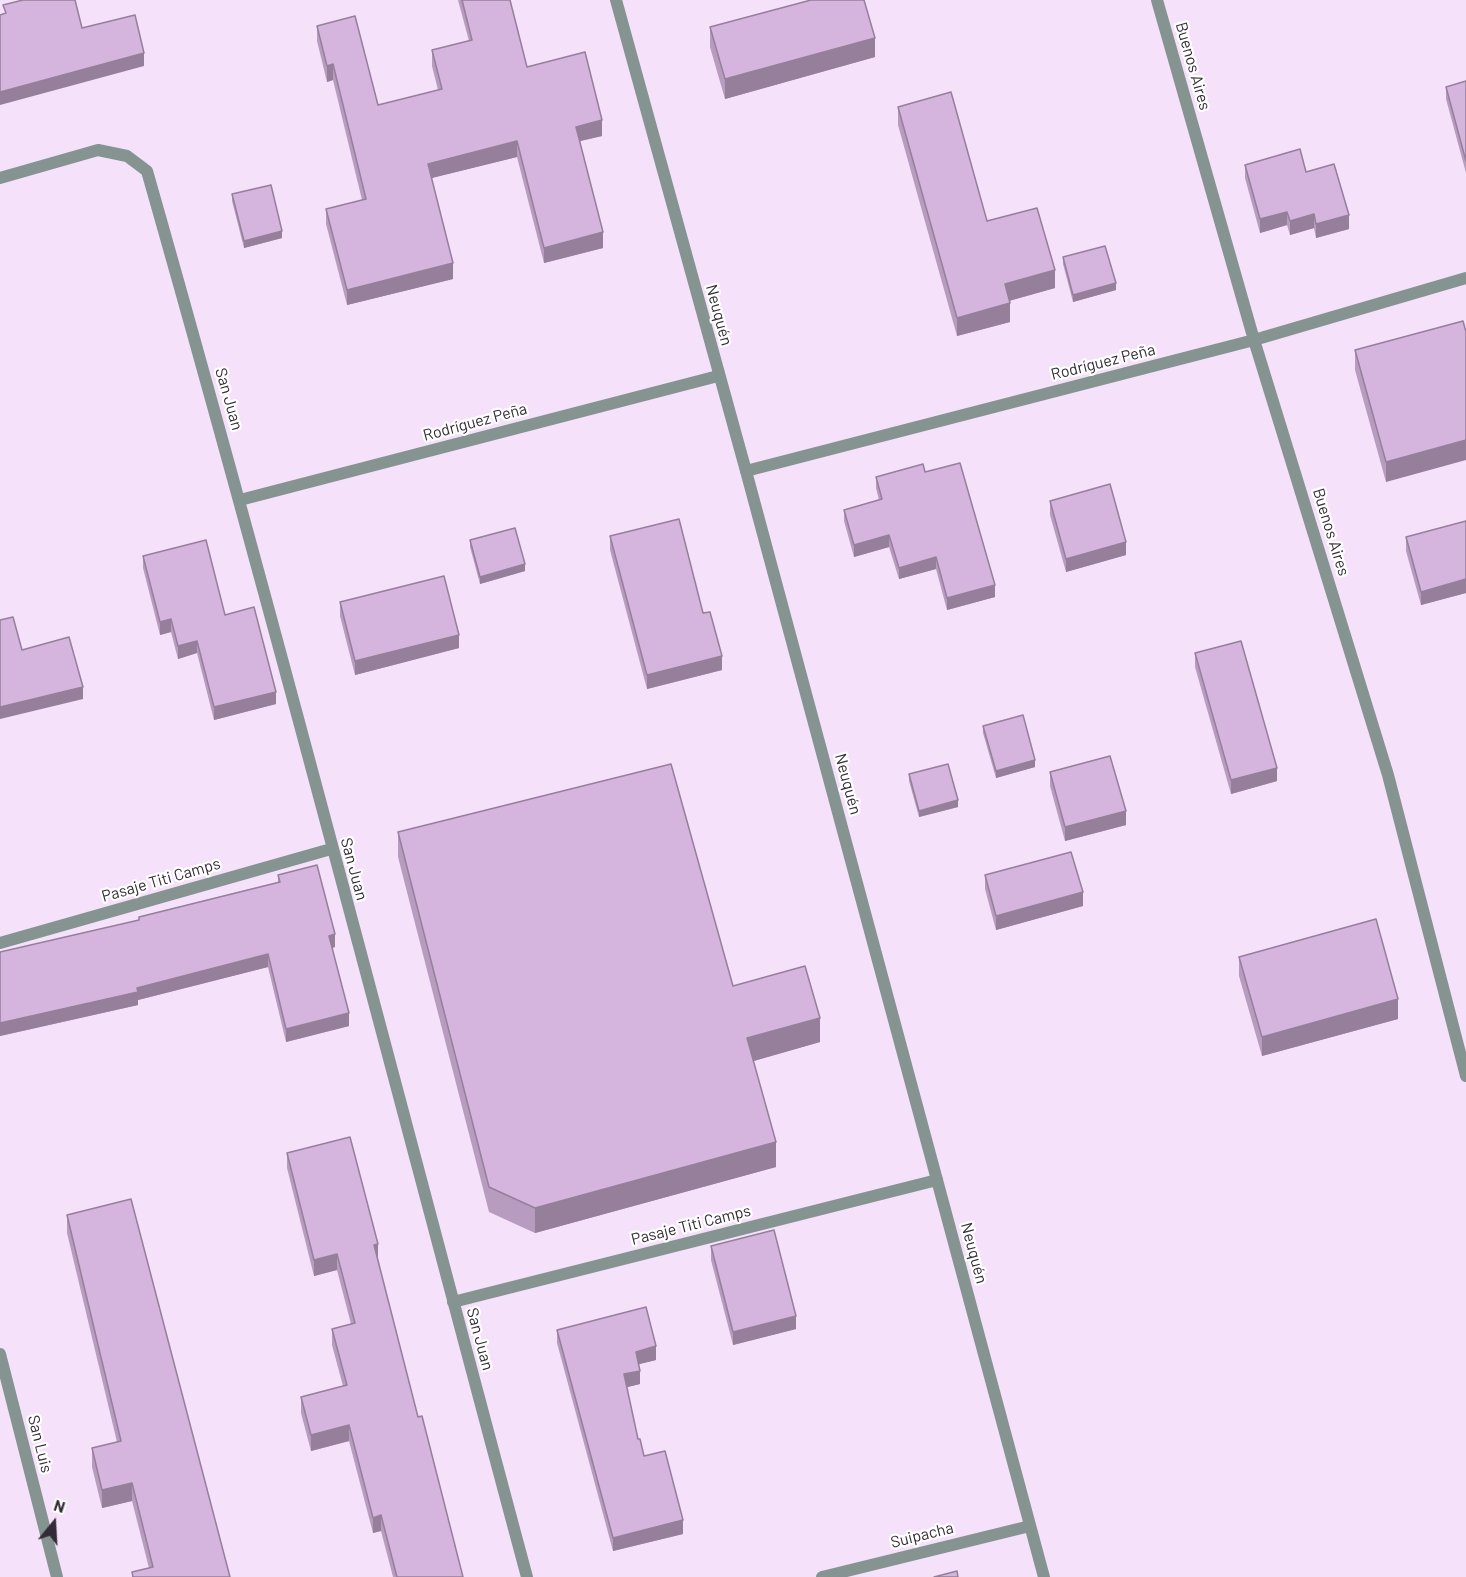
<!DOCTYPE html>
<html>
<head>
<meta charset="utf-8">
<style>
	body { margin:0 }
	#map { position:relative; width:1466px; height:1577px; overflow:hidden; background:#f5e1fa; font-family:Barlow,sans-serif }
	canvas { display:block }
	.north { position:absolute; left:24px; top:1493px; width:60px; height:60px; -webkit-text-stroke:4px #fff; paint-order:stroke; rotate:18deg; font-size:16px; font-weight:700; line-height:24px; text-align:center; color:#332b35 }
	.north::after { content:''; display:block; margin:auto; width:21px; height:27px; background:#332b35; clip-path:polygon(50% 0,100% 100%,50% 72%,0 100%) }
</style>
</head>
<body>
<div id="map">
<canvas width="1466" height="1577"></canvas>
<div class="north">N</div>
</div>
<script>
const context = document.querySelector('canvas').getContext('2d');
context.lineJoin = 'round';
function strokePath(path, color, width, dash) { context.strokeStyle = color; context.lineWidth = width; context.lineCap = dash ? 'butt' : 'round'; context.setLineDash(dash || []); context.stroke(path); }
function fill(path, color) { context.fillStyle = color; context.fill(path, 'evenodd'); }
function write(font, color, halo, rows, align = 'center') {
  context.font = font + ' Barlow,sans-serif'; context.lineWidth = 4.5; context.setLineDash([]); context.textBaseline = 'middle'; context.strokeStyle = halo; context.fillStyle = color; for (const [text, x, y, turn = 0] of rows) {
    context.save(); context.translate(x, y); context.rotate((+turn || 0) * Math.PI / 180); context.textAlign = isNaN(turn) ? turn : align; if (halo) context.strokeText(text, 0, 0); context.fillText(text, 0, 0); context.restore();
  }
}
const minor = new Path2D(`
	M1157 0 1254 340 1388 775 1466 1076
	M0 178 98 150 127 156 147 171C280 638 401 1108 527 1577
	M746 471 1254 340 1466 278
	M240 500 718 376
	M0 943 331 849
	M453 1302 937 1180
	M0 1354 57 1577
	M822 1577 1030 1526`);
const tertiary = new Path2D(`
	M616 0 746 471 1044 1577`);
const wall = new Path2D(`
	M458 0H510L527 67 602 136 580 141 603 248 544 263 517 157 431 178 453 279 347 305 326 224V209L362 200 333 80 327 82 317 41V26L378 105 438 90 432 66V50L469 41Z
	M710 27 875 57 725 99 710 47Z
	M1466 81V173L1446 99V87Z
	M898 107 987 221 1055 288 1009 301 1010 322 957 336 898 125Z
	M1245 165 1306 172 1349 229 1316 238 1314 228 1290 235 1287 225 1260 233 1245 178Z
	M232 194 282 238 244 248 232 201Z
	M1063 257 1116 290 1073 302 1063 264Z
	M1466 332 1386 482 1355 370V350Z
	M925 472 995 597 947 610 936 569 899 579 889 547 854 557 844 521V510L879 500 876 488V477Z
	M1050 501 1126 555 1066 572 1050 515Z
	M1466 521V593L1421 605 1406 551V537Z
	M610 536 722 670 647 689 610 550Z
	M470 540 525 571 480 584 470 547Z
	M143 556 225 615 276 704 214 720 197 653 178 659 171 632 160 635 143 568Z
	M340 602 459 648 355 675 340 616Z
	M1195 653 1277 781 1231 794 1195 667Z
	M983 726 1035 767 996 778 983 733Z
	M1050 772 1126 825 1065 841 1050 786Z
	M909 774 958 807 919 817 909 781Z
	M398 832 733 986 820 1042 753 1061 776 1167 535 1233 489 1212 398 857Z
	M278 875 335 947 332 948 349 1026 286 1042 268 967 138 1000V1005L0 1036V952L139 920V917L278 882Z
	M985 875 1083 906 996 930 985 889Z
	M1239 957 1398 1019 1262 1056 1239 976Z
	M287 1153 378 1260 418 1417 463 1577H393L381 1531 373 1533 349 1441 311 1451 301 1413V1397L343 1386 332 1345V1329L351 1324 337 1270 314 1276 287 1168Z
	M67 1215 230 1577H132V1572L149 1568 132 1501 102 1508 92 1467V1448L117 1442 67 1233Z
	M711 1246 796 1329 733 1345 711 1260Z
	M557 1330 656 1360 639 1364 640 1384 627 1387 638 1439 644 1456 683 1534 613 1551 557 1343Z`);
const shadedWall = new Path2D(`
	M875 38V57L725 99V79Z
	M144 53V66L0 105V92Z
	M333 64V80L327 82V66Z
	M602 120V136L576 142V127Z
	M517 141V157L428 179V164Z
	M1287 212V225L1260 233V219Z
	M1314 214V228L1290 235V221Z
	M1349 215V229L1316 238V224Z
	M282 231V238L244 248V241Z
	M603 232V248L544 263V248Z
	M453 263V279L347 305V290Z
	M1055 270V288L1005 302V284Z
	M1116 283V290L1073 302V295Z
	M1010 303V322L957 336V318Z
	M1466 440V460L1386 482V462Z
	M889 535V547L854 557V545Z
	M1126 542V555L1066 572V559Z
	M936 557V569L899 579V568Z
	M525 564V571L480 584V577Z
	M1466 579V593L1421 605V592Z
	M995 585V597L947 610V598Z
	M171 619V632L160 635V622Z
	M459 635V648L355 675V661Z
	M197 641V653L178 659V646Z
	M722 656V670L647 689V675Z
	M83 687V699L0 719V707Z
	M276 692V704L214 720V707Z
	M1035 760V767L996 778V771Z
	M1277 768V781L1231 794V780Z
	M958 800V807L919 817V811Z
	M1126 811V825L1065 841V827Z
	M1083 892V906L996 930V916Z
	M335 934V947L329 949V936Z
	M268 954V967L138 1000V1005L0 1036V1023Z
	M1398 999V1019L1262 1056V1037Z
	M349 1013V1026L286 1042V1029Z
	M820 1018V1042L747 1063V1038Z
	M776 1142V1167L535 1233V1208Z
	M378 1244V1260L374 1245Z
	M337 1254V1270L314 1276V1260Z
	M796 1316V1329L733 1345V1332Z
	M656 1346V1360L636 1365V1352Z
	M640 1371V1384L624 1388V1374Z
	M349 1425V1441L311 1451V1435Z
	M132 1483V1501L102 1508V1490Z
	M381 1515V1531L373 1533V1518Z
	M683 1520V1534L613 1551V1538Z`);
const building = new Path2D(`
	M23 0H75L82 28 135 15 144 53 0 92V15L6 13 3 5Z
	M462 0H510L527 67 585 52 602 120 576 127 603 232 544 248 517 141 428 164 453 263 347 290 326 209 366 199 333 64 327 66 317 26 355 16 378 105 442 89 432 50 472 40Z
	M811 0H864L875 38 725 79 710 27Z
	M1466 81V161L1446 87Z
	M951 92 987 221 1037 208 1055 270 1005 284 1010 303 957 318 898 107Z
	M1300 149 1306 172 1334 164 1349 215 1316 224 1314 214 1290 221 1287 212 1260 219 1245 165Z
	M271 185 282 231 244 241 232 194Z
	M1105 246 1116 283 1073 295 1063 257Z
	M1463 321 1466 332V440L1386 462 1355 350Z
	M960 463 995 585 947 598 936 557 899 568 889 535 854 545 844 510 882 499 876 477 923 464 925 472Z
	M1110 484 1126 542 1066 559 1050 501Z
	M679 519 703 613 710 612 722 656 647 675 610 536Z
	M1466 521V579L1421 592 1406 537Z
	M515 528 525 564 480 577 470 540Z
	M206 540 225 615 254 607 276 692 214 707 197 641 178 646 171 619 160 622 143 556Z
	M444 576 459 635 355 661 340 602Z
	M13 617 22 650 69 637 83 687 0 707V620Z
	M1241 641 1277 768 1231 780 1195 653Z
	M1023 715 1035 760 996 771 983 726Z
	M1110 756 1126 811 1065 827 1050 772Z
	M671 764 733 986 805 966 820 1018 747 1038 776 1142 535 1208 489 1187 398 832Z
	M948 764 958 800 919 811 909 774Z
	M1071 852 1083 892 996 916 985 875Z
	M317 865 335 934 329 936 349 1013 286 1029 268 954 137 988 138 992 0 1023V952L139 920V917L280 882 278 875Z
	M1376 919 1398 999 1262 1037 1239 957Z
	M350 1137 378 1244 374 1245 418 1417 422 1416 463 1577H397L381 1515 373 1518 349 1425 311 1435 301 1397 347 1385 332 1329 355 1323 337 1254 314 1260 287 1153Z
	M131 1199 230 1577H133L132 1572 153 1567 132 1483 102 1490 92 1448 121 1441 67 1215Z
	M774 1230 796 1316 733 1332 711 1246Z
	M646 1307 656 1346 636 1352 640 1371 624 1374 638 1439H640L644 1456 665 1451 683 1520 613 1538 557 1330Z
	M957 1571 958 1577H934Z`);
const streetNames = [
	["Buenos Aires",1193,66,74],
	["Neuquén",719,315,75],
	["Rodríguez Peña",1103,362,-14],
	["San Juan",229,399,74],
	["Rodríguez Peña",475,422,-15],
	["Buenos Aires",1331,532,73],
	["Neuquén",848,784,75],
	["San Juan",354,869,75],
	["Pasaje Titi Camps",161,880,-16],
	["Pasaje Titi Camps",691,1225,-14],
	["Neuquén",974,1253,75],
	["San Juan",480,1339,75],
	["San Luis",40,1444,76],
	["Suipacha",922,1535,-14]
];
strokePath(minor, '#859491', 12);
strokePath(tertiary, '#859491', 12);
fill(wall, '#b79cbf');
fill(shadedWall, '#957f9b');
fill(building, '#d5b5de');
strokePath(building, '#957f9b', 1.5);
write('16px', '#332b35', '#fff', streetNames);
</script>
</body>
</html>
